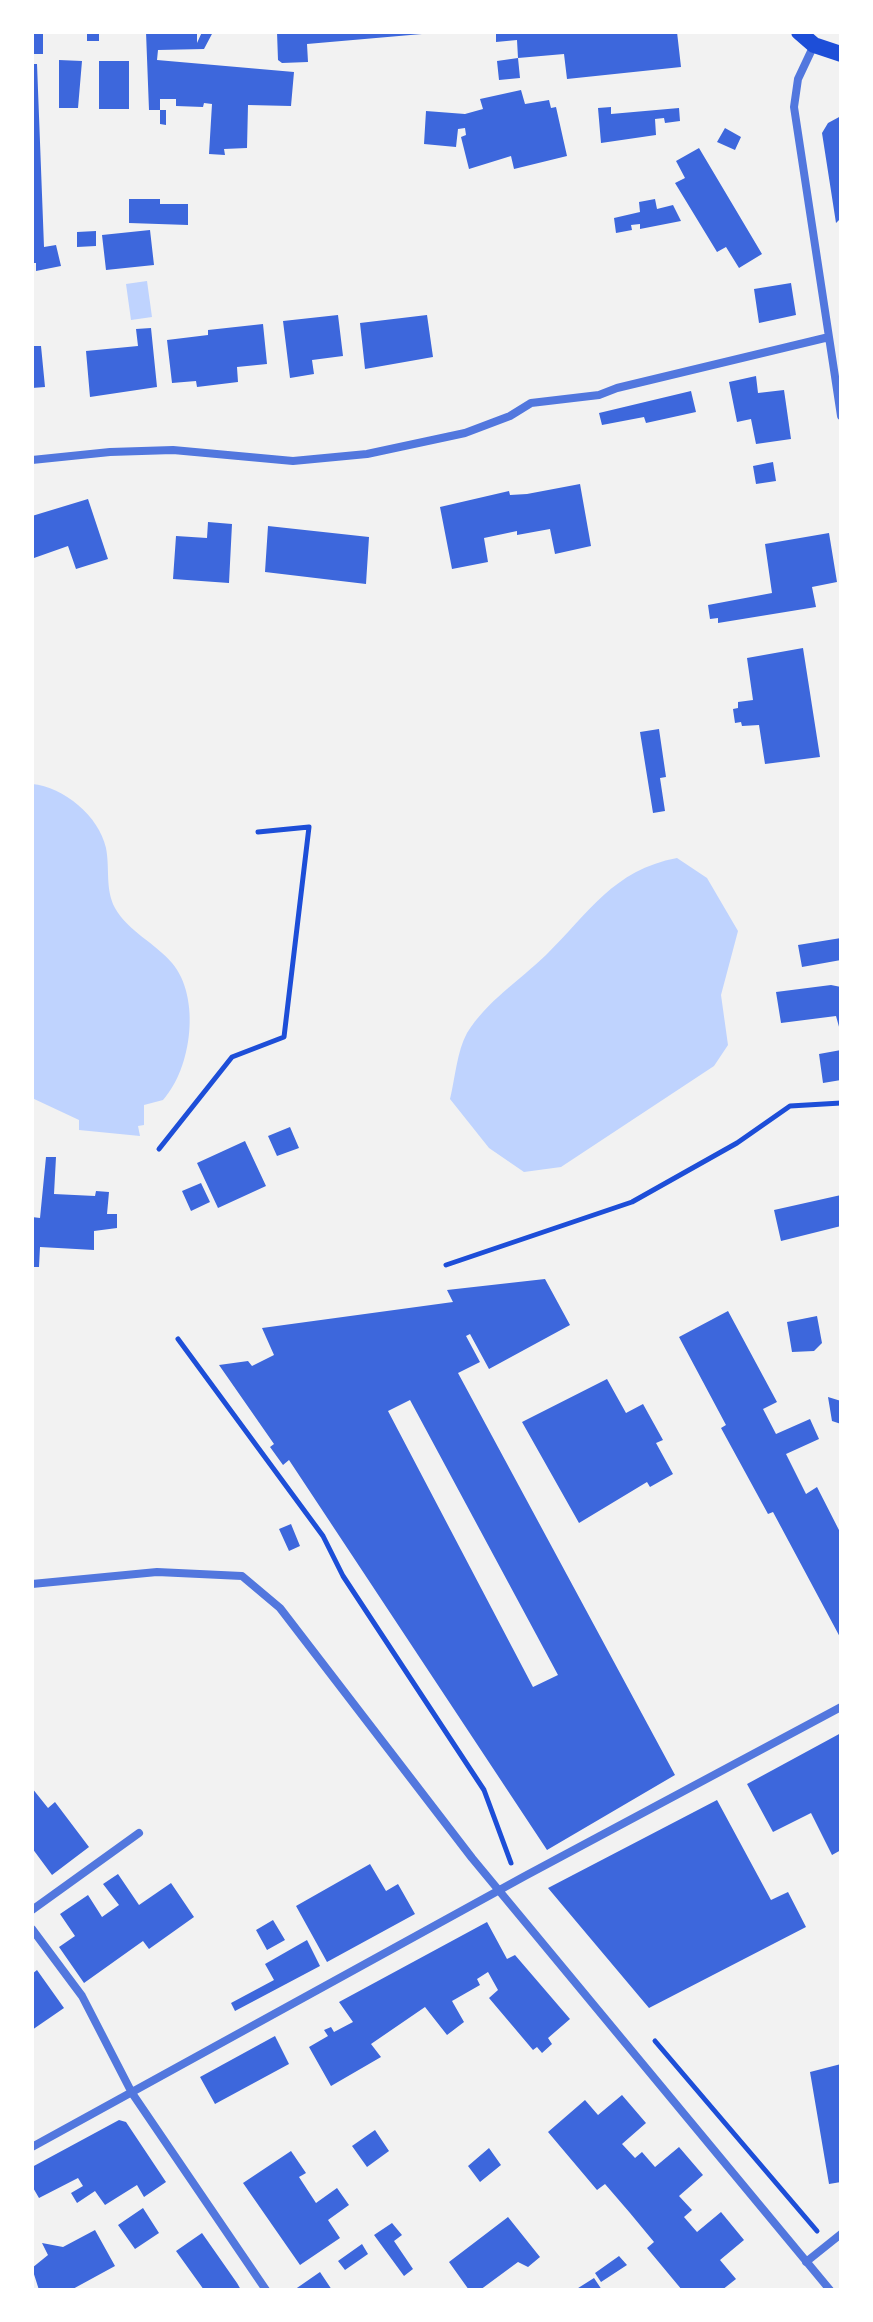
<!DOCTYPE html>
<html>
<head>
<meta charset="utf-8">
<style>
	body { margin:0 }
	#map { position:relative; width:873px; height:2322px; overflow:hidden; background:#f2f2f2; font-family:"Nunito Sans",sans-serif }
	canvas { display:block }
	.frame { position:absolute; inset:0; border:34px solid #fff; pointer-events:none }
</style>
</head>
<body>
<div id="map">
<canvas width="873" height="2322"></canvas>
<div class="frame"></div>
</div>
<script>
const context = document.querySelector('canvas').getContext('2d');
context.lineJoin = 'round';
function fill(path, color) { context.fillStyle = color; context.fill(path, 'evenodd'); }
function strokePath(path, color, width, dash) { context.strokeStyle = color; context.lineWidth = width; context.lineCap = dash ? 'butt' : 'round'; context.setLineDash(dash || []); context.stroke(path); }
const water = new Path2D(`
	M147 281 152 317 131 320 126 284Z
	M32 784C64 787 99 816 106 848 110 869 105 889 115 908 128 931 155 943 172 963 201 997 192 1068 163 1100L144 1105V1125L138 1126 140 1136 79 1130V1120L32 1098Z
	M677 858 707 878 738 931 721 995 728 1045 714 1066 561 1167 524 1172 489 1148 450 1099C455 1079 457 1051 467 1033 487 1001 519 981 546 955 589 913 613 870 677 858Z`);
const building = new Path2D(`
	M32 32H43V54H32Z
	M87 32H99V41H87Z
	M146 32H197V43L202 32H213L204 49 158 50 157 60 294 72 291 106 248 105 247 148 224 149 225 155 209 154 212 104 204 103 203 107 176 106V99H160V110H166V125L160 124V110H149Z
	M277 32H421L422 34 307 44 308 62 282 63 278 60Z
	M496 32H677L681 67 567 79 564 54 518 58 517 40 496 42Z
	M518 58 520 78 499 80 497 61Z
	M59 60 82 61 78 108H59Z
	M99 61H129V109H99Z
	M32 64H37L44 247 56 245 61 266 36 271V263H32Z
	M521 90 525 104 549 100 551 108 556 107 567 156 514 169 511 156 469 169 461 137 466 135 465 128 458 129 456 147 424 144 426 111 465 114 483 109 480 99Z
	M611 107V114L679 108 680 121 665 123 664 118 655 119 656 135 601 143 598 108Z
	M841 116V218L836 223 822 133 828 123Z
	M725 128 741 137 735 150 717 142Z
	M699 148 762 254 739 268 726 247 717 252 675 183 685 178 676 161Z
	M129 199H160V204H188V225L129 223Z
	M655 199 657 209 673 205 681 221 640 229V224L631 225 632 230 616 233 614 218 640 212 639 202Z
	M150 230 154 265 106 270 102 235Z
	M96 231V246L77 247V232Z
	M791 283 796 315 759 323 754 289Z
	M338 315 343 356 312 360 314 374 290 378 283 321Z
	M427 315 433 357 365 369 360 323Z
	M263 324 267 364 237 367 238 382 197 387 196 381 172 383 167 340 208 335V330Z
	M151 328 157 387 90 397 86 351 138 346 136 329Z
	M32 346H41L45 387 32 388Z
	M756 376 758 393 784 390 791 439 756 444 751 419 737 422 729 382Z
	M691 391 696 412 646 423 644 417 602 425 599 413Z
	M773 462 776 481 756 484 753 466Z
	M580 484 591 546 555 554 550 529 517 535V531L484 538 488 562 452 569 440 507 509 491 510 495 527 494Z
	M88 499 108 559 76 569 68 546 34 558 32 516Z
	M208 522 232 524 229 583 173 579 176 536 207 538Z
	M268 526 369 537 366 584 265 572Z
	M829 533 837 582 812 587 816 607 718 623V618L710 619 708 605 772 593 765 544Z
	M803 648 820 757 765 764 759 725 742 726 741 722 735 723 733 709 738 708V702L753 700 747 658Z
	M659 729 666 777 660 778 665 811 653 813 640 732Z
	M841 938V960L802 967 798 945Z
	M831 985 841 987V1034L836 1016 781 1023 776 992Z
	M841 1050V1080L823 1083 819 1054Z
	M290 1127 299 1148 277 1156 268 1136Z
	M245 1141 266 1186 218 1208 197 1163Z
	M46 1157H56L54 1194 95 1196 96 1191 109 1192 107 1214H117V1228L94 1231V1250L40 1247 39 1267H32V1217L40 1218Z
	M201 1183 210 1202 191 1211 182 1191Z
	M841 1195V1226L781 1241 774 1210Z
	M545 1279 570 1325 489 1369 470 1334 466 1336 480 1362 458 1373 675 1775 547 1850 289 1460 283 1465 270 1447 274 1444 219 1365 248 1361 252 1366 274 1355 262 1328 453 1302 447 1290ZM410 1400 558 1675 533 1687 388 1411Z
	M728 1311 777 1402 763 1409 776 1434 810 1419 819 1439 786 1454 806 1494 817 1487 841 1534V1639L773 1512 768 1514 721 1428 726 1425 679 1337Z
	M817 1316 822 1343 814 1351 792 1352 787 1322Z
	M607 1379 626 1413 643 1404 663 1440 656 1443 673 1474 650 1487 647 1482 579 1523 522 1422Z
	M828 1397 841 1401V1424L832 1421Z
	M291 1524 300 1546 289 1551 279 1529Z
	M841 1733V1850L832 1855 811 1813 773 1832 747 1784Z
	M32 1788 48 1808 55 1802 89 1847 52 1875 32 1848Z
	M717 1800 771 1900 788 1892 806 1927 649 2008 548 1888Z
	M370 1864 386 1891 398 1884 415 1914 327 1962 296 1906Z
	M118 1874 139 1905 171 1883 194 1917 149 1949 143 1941 84 1983 59 1947 75 1936 60 1914 88 1895 102 1917 119 1905 103 1884Z
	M273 1920 285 1940 267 1950 256 1930Z
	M487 1922 507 1959 515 1955 570 2019 548 2038 552 2044 542 2053 537 2047 533 2050 489 1998 498 1990 488 1972 477 1979 480 1985 452 2001 464 2022 447 2035 425 2007 371 2044 381 2057 331 2086 309 2047 328 2036 324 2030 331 2027 334 2032 353 2022 339 2002Z
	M307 1940 320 1966 235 2011 231 2003 274 1980 265 1964Z
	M37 1970 64 2008 32 2030V1974Z
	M275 2036 289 2064 215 2104 200 2077Z
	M841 2064V2182L829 2184 810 2072Z
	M622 2095 646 2123 622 2144 635 2158 642 2152 655 2167 679 2147 703 2175 679 2196 692 2210 684 2217 697 2232 721 2212 744 2240 720 2260 736 2279 722 2290H682L647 2248 654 2242 630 2213 605 2184 597 2190 548 2132 585 2100 598 2115Z
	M119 2120 126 2122 166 2182 144 2197 137 2185 105 2205 95 2191 77 2203 71 2193 83 2186 78 2178 39 2198 32 2186V2167Z
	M375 2130 389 2151 367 2167 352 2146Z
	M489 2148 501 2165 480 2182 468 2166Z
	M291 2151 306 2173 299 2177 316 2203 337 2188 349 2205 328 2220 340 2238 300 2265 243 2183Z
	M143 2208 159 2233 135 2249 118 2225Z
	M508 2217 540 2257 528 2267 518 2262 480 2290H469L449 2262Z
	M392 2223 402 2235 394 2241 413 2269 404 2276 374 2235Z
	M95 2230 115 2266 71 2290H39L32 2268 48 2255 42 2243 63 2247Z
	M202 2233 237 2283 241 2290H204L176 2251Z
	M362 2244 368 2254 345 2270 338 2261Z
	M619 2256 627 2265 601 2282 595 2273Z
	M320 2272 332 2290H294Z
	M594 2278 602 2290H575Z`);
const path = new Path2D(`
	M159 1149 232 1057 284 1037 309 827 258 832
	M446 1265 632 1202 737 1143 790 1106 841 1103
	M178 1339 323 1536 343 1576 484 1790 511 1863
	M655 2041 817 2231`);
const minor = new Path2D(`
	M814 45 798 79 794 107 841 416
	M32 460 110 452 173 450 293 461 367 454 465 433 510 416 531 403 599 395 617 388 829 337
	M32 1584 157 1572 242 1576 280 1608 472 1858 830 2290
	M32 1910 139 1833
	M32 1929 82 1996 132 2093 266 2290
	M32 2147 525 1876 841 1707
	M806 2262 841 2234`);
const secondary = new Path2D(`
	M799 32 814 45 841 54`);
fill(water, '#bfd3fe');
fill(building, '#3d67dc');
strokePath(path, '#1d4ed8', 5);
strokePath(minor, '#5277de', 8);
strokePath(secondary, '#1d4ed8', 16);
</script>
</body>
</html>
